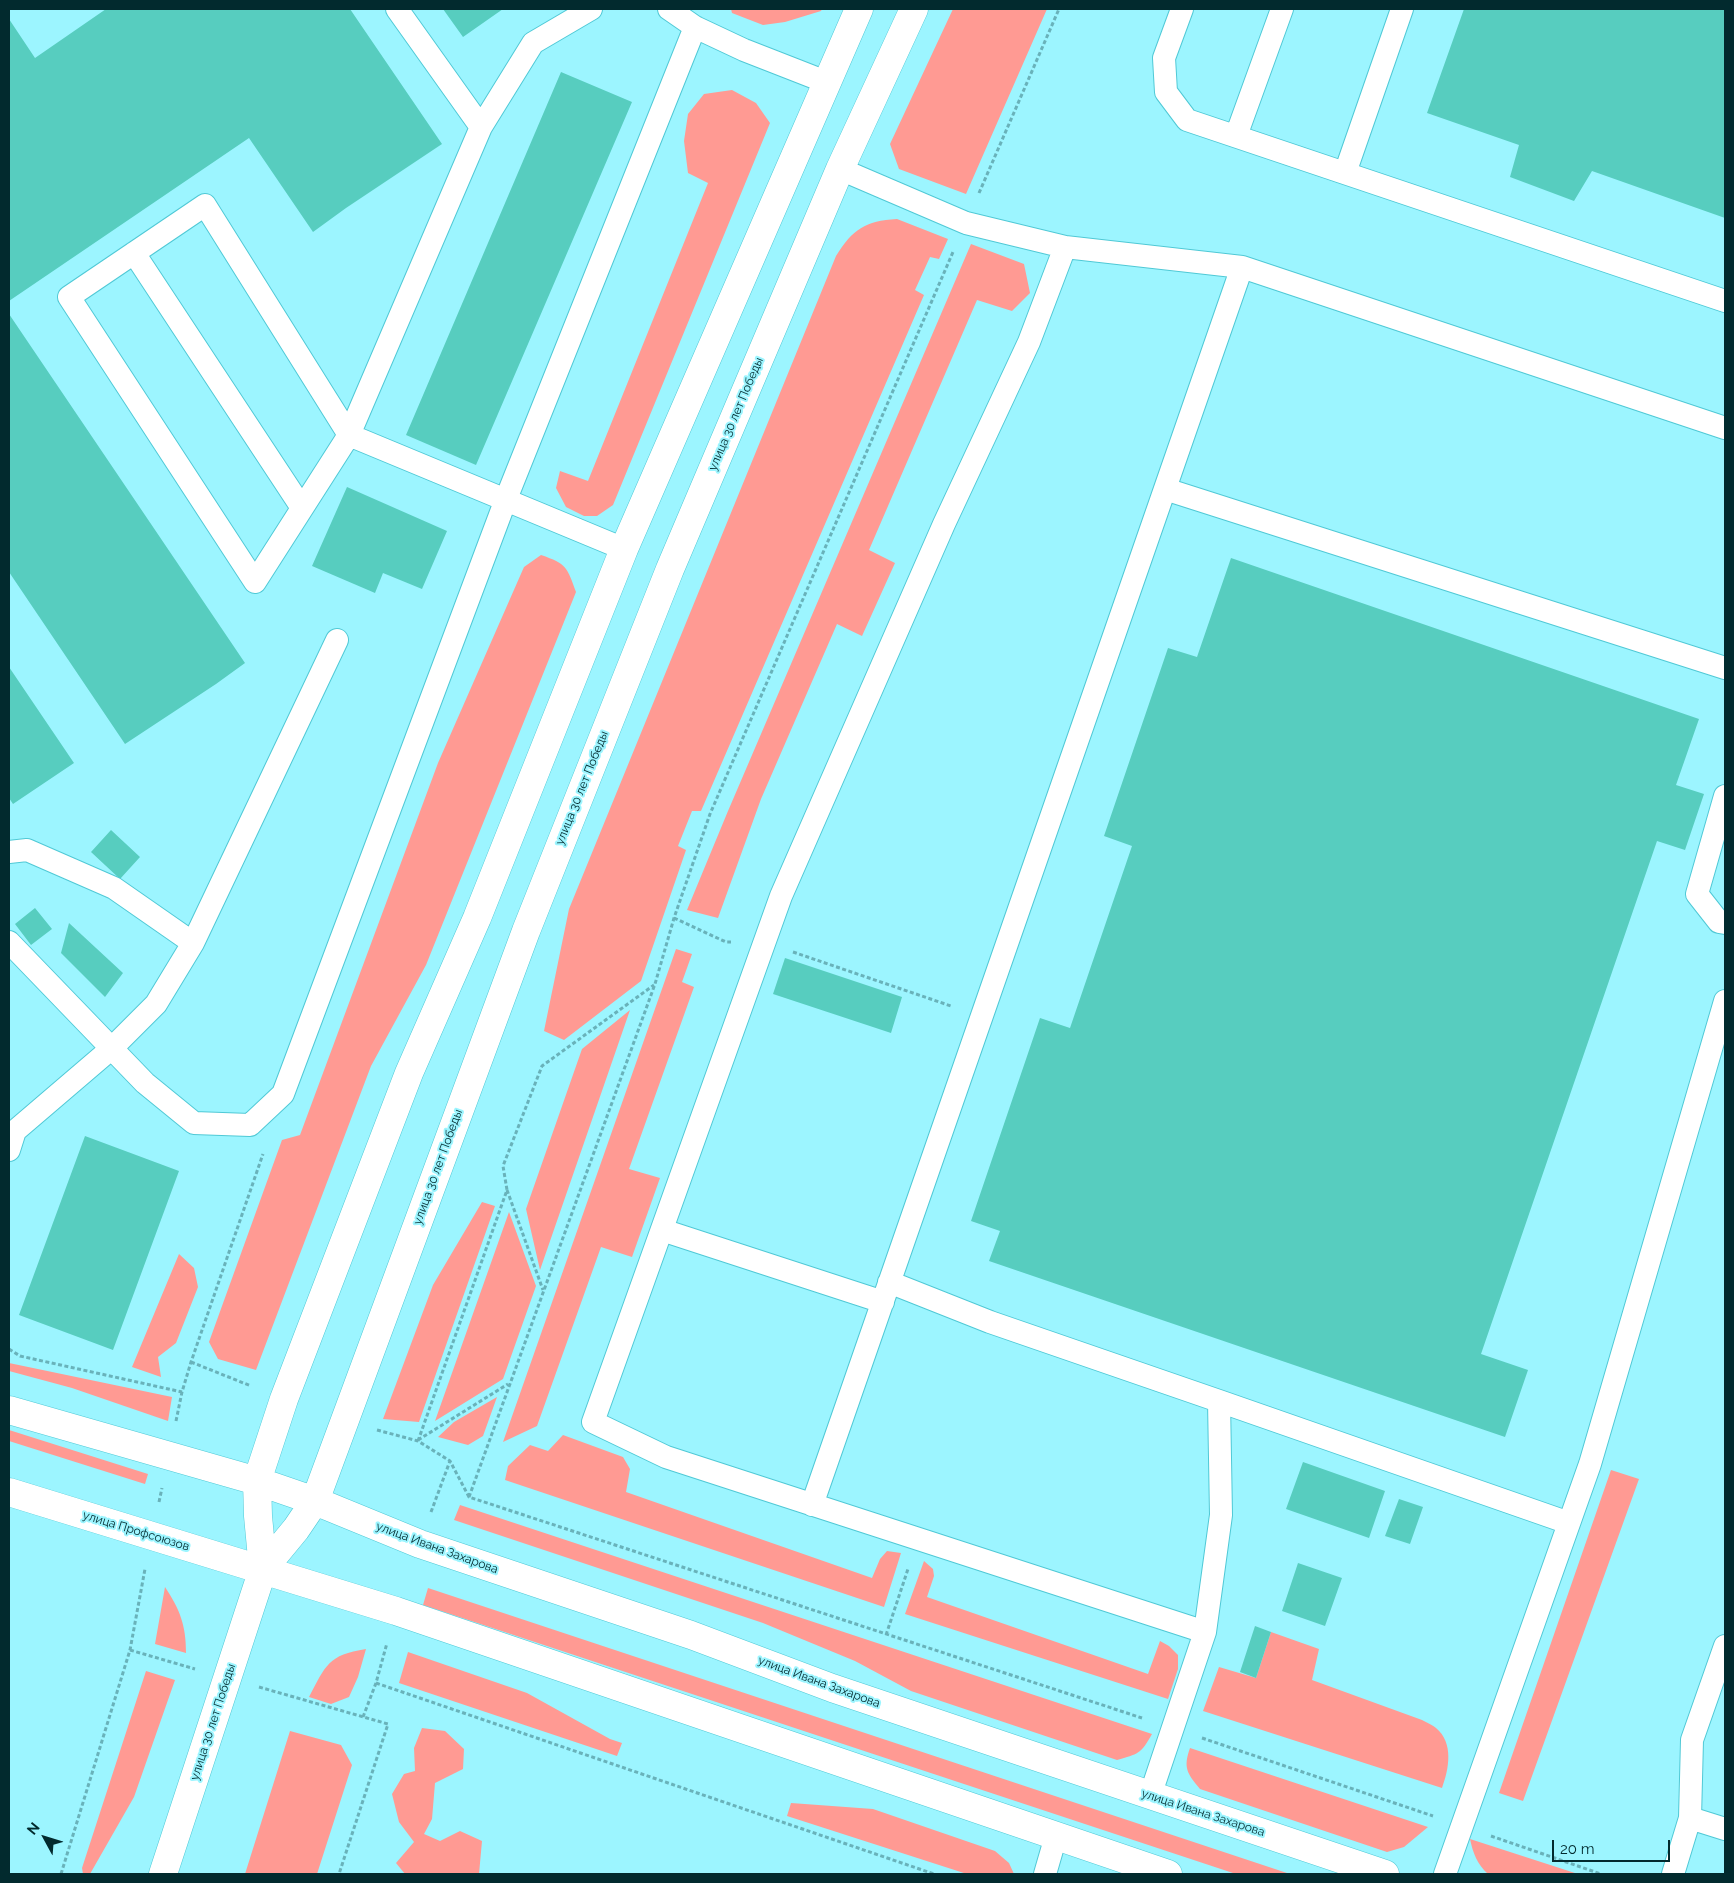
<!DOCTYPE html>
<html>
<head>
<meta charset="utf-8">
<style>
	body { margin:0 }
	#map { position:relative; width:1734px; height:1883px; overflow:hidden; background:#9cf5ff; font-family:Raleway,sans-serif }
	canvas { display:block }
	.frame { position:absolute; inset:0; border:10px solid #022a2e; pointer-events:none }
	.north { position:absolute; left:20px; top:1813px; width:50px; height:50px; -webkit-text-stroke:4px #9cf5ff; paint-order:stroke; rotate:309deg; font-size:14px; font-weight:700; line-height:20px; text-align:center; color:#022a2e }
	.north::after { content:''; display:block; margin:auto; width:18px; height:22px; background:#022a2e; clip-path:polygon(50% 0,100% 100%,50% 72%,0 100%) }
	.scale { position:absolute; left:1552px; top:1840px; width:118px; height:22px; box-sizing:border-box; border:2px solid #022a2e; border-top:0; padding-left:6px; font-size:15px; line-height:18px; white-space:nowrap; color:#022a2e; -webkit-text-stroke:4px #9cf5ff; paint-order:stroke }
</style>
</head>
<body>
<div id="map">
<canvas width="1734" height="1883"></canvas>
<div class="frame"></div>
<div class="north">N</div>
<div class="scale">20 m</div>
</div>
<script>
const context = document.querySelector('canvas').getContext('2d');
context.lineJoin = 'round';
function fill(path, color) { context.fillStyle = color; context.fill(path, 'evenodd'); }
function strokePath(path, color, width, dash) { context.strokeStyle = color; context.lineWidth = width; context.lineCap = dash ? 'butt' : 'round'; context.setLineDash(dash || []); context.stroke(path); }
function write(font, color, halo, rows, align = 'center') {
  context.font = font + ' Raleway,sans-serif'; context.lineWidth = 4; context.setLineDash([]); context.textBaseline = 'middle'; context.strokeStyle = halo; context.fillStyle = color; for (const [text, x, y, turn = 0] of rows) {
    context.save(); context.translate(x, y); context.rotate((+turn || 0) * Math.PI / 180); context.textAlign = isNaN(turn) ? turn : align; if (halo) context.strokeText(text, 0, 0); context.fillText(text, 0, 0); context.restore();
  }
}
const green = new Path2D(`
	M731 9H822L821 11 785 22 763 25 732 13Z
	M953 9H1047L966 194 899 169 890 144Z
	M732 90 756 103 770 123 613 505 597 516H584L566 507 556 488 560 471 588 481 708 183 688 173 684 141 688 114 704 94Z
	M897 219 948 239 939 259 930 257 915 290 924 295 701 811H692L678 846 686 850 641 981 564 1040 544 1031 569 909 836 256C853 229 865 221 897 219Z
	M971 244 1024 264 1030 293 1012 311 977 300 869 550 895 563 862 636 837 624 761 799 718 918 687 910 728 811Z
	M541 555C567 564 567 567 576 592L426 965 371 1066 256 1370 218 1359 209 1342 282 1140 300 1135 438 763 524 567Z
	M676 949 692 954 682 982 694 987 629 1169 660 1178 632 1257 601 1247 537 1426 503 1442Z
	M630 1010 540 1270 526 1209 582 1049Z
	M482 1202 495 1206 419 1422 383 1419 433 1285Z
	M509 1212 536 1286 503 1379 435 1421Z
	M179 1254 194 1268 198 1287 176 1343 158 1357 161 1377 132 1367Z
	M9 1363 172 1397 168 1421 72 1388 9 1371Z
	M497 1397 483 1436 468 1445 438 1437 454 1422Z
	M9 1430 148 1474 145 1484 9 1441Z
	M563 1435 623 1457 630 1469 626 1492 872 1578 880 1559 887 1551 901 1553 884 1607 505 1480 508 1466 530 1445 548 1451Z
	M1611 1470 1639 1479 1523 1801 1499 1793Z
	M460 1505 1152 1734C1141 1754 1138 1754 1117 1760L911 1691 855 1661 763 1623 454 1520Z
	M924 1561 933 1569 934 1576 927 1597 1148 1674 1160 1641 1169 1646 1178 1655V1669L1168 1699 905 1614Z
	M165 1587C180 1610 186 1625 186 1653L155 1644Z
	M428 1588 1290 1874H1236L423 1605Z
	M1271 1632 1319 1649 1312 1680 1422 1720C1427 1723 1433 1725 1436 1728 1454 1743 1449 1769 1442 1788L1203 1711 1219 1667 1256 1678Z
	M366 1649 358 1677 349 1697 331 1704 309 1697C326 1665 328 1655 366 1649Z
	M408 1652 527 1693 610 1739 622 1743 617 1756 399 1683Z
	M146 1671 175 1680 134 1797 90 1874H83L82 1868Z
	M422 1728 445 1731 464 1749 463 1769 435 1783 432 1819 424 1834 440 1841 460 1831 482 1841 479 1874H405L396 1863 414 1842 399 1822 392 1794 404 1774 415 1771 414 1748Z
	M290 1731 341 1745 352 1765 317 1874H245Z
	M1190 1748 1428 1827 1404 1847 1387 1852 1200 1789C1187 1773 1183 1768 1190 1748Z
	M791 1803 873 1809 995 1851 1009 1863 1014 1874H967L787 1816Z
	M1470 1839 1578 1874H1488C1477 1864 1473 1853 1470 1839Z`);
const building = new Path2D(`
	M106 9H350L442 144 346 208 313 232 249 138 9 301V19L35 58Z
	M443 9H503L463 37Z
	M1464 9H1725V218L1592 171 1574 201 1510 177 1519 145 1427 113Z
	M561 72 632 102 476 465 406 435Z
	M9 314 245 663 216 684 125 744 9 572Z
	M347 487 447 531 422 589 383 573 375 593 312 566Z
	M1231 558 1699 719 1676 785 1704 794 1685 850 1657 841 1481 1354 1528 1370 1505 1437 989 1261 1000 1231 971 1221 1040 1018 1070 1028 1132 846 1104 836 1168 648 1197 657Z
	M9 667 74 763 13 804 9 798Z
	M111 830 140 857 120 879 91 852Z
	M35 908 52 929 31 945 15 924Z
	M69 923 123 973 105 997 61 953Z
	M785 958 902 997 891 1033 773 994Z
	M85 1136 179 1171 113 1350 19 1315Z
	M1303 1462 1385 1491 1369 1538 1286 1509Z
	M1399 1499 1423 1507 1410 1544 1385 1536Z
	M1298 1563 1342 1578 1325 1626 1282 1611Z
	M1255 1626 1271 1632 1256 1678 1240 1672Z`);
const path = new Path2D(`
	M979 193 1059 9
	M674 918 726 942H731
	M793 952 951 1006
	M507 1190 543 1290
	M9 1349 20 1356 182 1392
	M191 1362 251 1386
	M176 1421 182 1392 191 1362 263 1154
	M377 1430 418 1441 450 1461 469 1497 1142 1718
	M418 1440 508 1384
	M418 1441 507 1190 503 1166 542 1066 654 985
	M469 1497 655 984 674 918 710 814 953 252
	M159 1502 162 1488
	M431 1512 450 1461
	M886 1635 908 1569
	M130 1650 195 1669
	M376 1683 934 1874
	M259 1687 388 1724 339 1874
	M363 1717 376 1683 387 1643
	M1202 1738 1433 1816
	M1491 1836 1601 1874
	M61 1874 130 1650 145 1569`);
const service = new Path2D(`
	M397 9 481 127
	M591 9 533 43 481 127 349 435 255 582 69 297 205 205 349 435 624 549
	M669 9 695 27 744 50 826 82
	M1182 9 1164 58 1166 92 1187 120 1725 301
	M1236 136 1282 9
	M840 169 966 223 1065 247 1242 267 1725 428
	M1345 173 1402 9
	M1065 247 1029 342 944 524 781 896 593 1422 666 1457 1205 1632
	M134 253 302 508
	M1165 489 1725 668
	M1725 796 1697 894 1719 922 1725 923
	M9 852 27 850 114 888 193 943
	M9 942 145 1083 194 1123 250 1125 283 1094 506 499 695 27
	M9 1150 15 1131 112 1048 156 1004 193 943 337 640
	M662 1230 883 1302
	M889 1282 990 1322 1219 1401 1221 1515 1205 1632 1150 1796
	M1219 1401 1569 1523
	M812 1505 1242 267
	M1690 1818 1725 1829
	M1045 1874 1056 1836
	M1445 1874 1590 1464 1725 1001
	M1673 1874 1690 1818 1692 1740 1725 1646`);
const secondary = new Path2D(`
	M9 1410 257 1481 315 1501 420 1544 691 1635 832 1688 1385 1874
	M9 1492 396 1611 1168 1874
	M263 1569 258 1516 257 1481 284 1399 409 1073 477 918 624 549 859 9
	M163 1874 263 1569 296 1529 315 1501 526 931 670 569 840 169 914 9`);
const streetNames = [
	["улица 30 лет Победы",736,414,-67],
	["улица 30 лет Победы",582,788,-68],
	["улица 30 лет Победы",438,1167,-70],
	["улица Профсоюзов",136,1531,17],
	["улица Ивана Захарова",437,1548,20],
	["улица Ивана Захарова",819,1682,20],
	["улица 30 лет Победы",213,1722,-72],
	["улица Ивана Захарова",1203,1813,18]
];
fill(green, '#ff9a93');
fill(building, '#57cdbf');
strokePath(service, '#50c9d6', 24);
strokePath(secondary, '#50c9d6', 29);
strokePath(path, '#69b2ba', 3, [4, 2.5]);
strokePath(service, '#fff', 22);
strokePath(secondary, '#fff', 28);
write('12px', '#022a2e', '#9cf5ff', streetNames);
</script>
</body>
</html>
